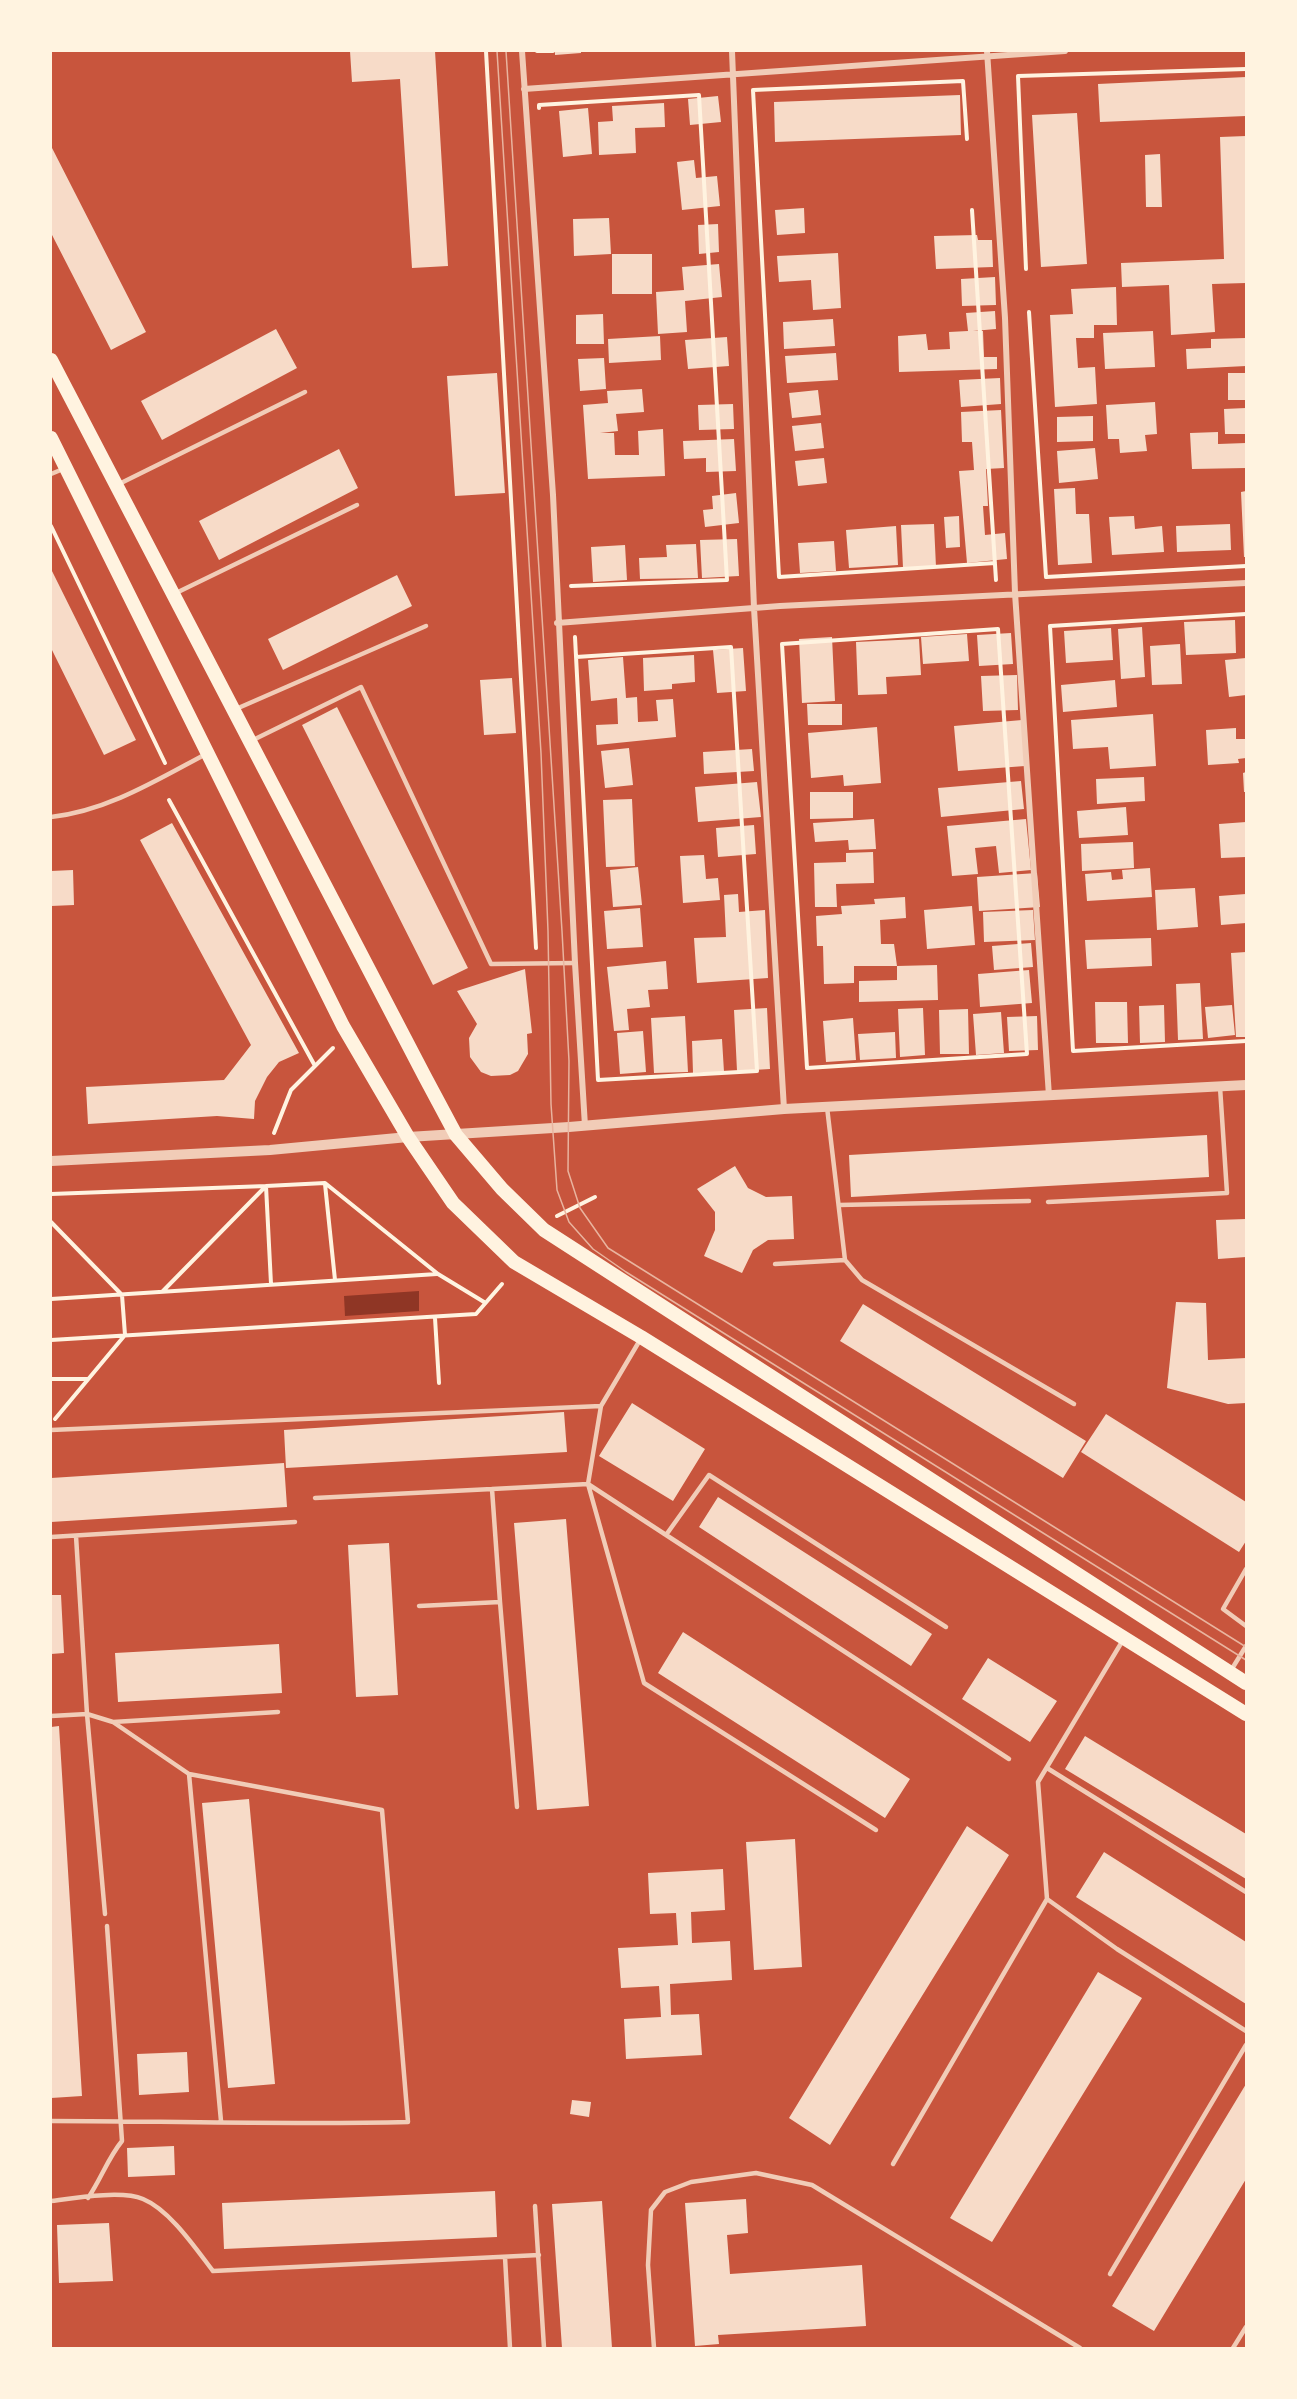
<!DOCTYPE html>
<html>
<head>
<meta charset="utf-8">
<style>
	body { margin:0 }
	#map { position:relative; width:1297px; height:2399px; overflow:hidden; background:#c8553d; font-family:"Roboto Serif",serif }
	canvas { display:block }
	.frame { position:absolute; inset:0; border:52px solid #fff3e0; pointer-events:none }
</style>
</head>
<body>
<div id="map">
<canvas width="1297" height="2399"></canvas>
<div class="frame"></div>
</div>
<script>
const context = document.querySelector('canvas').getContext('2d');
context.lineJoin = 'round';
function fill(path, color) { context.fillStyle = color; context.fill(path, 'evenodd'); }
function strokePath(path, color, width, dash) { context.strokeStyle = color; context.lineWidth = width; context.lineCap = dash ? 'butt' : 'round'; context.setLineDash(dash || []); context.stroke(path); }
const water = new Path2D(`
	M419 1291V1311L345 1316 344 1296Z`);
const building = new Path2D(`
	M350 51H435L448 266 412 268 400 79 352 82Z
	M555 51H581V53L555 55Z
	M1246 77V116L1100 122 1098 84Z
	M960 95 961 135 775 142 774 102Z
	M718 96 721 122 690 125 688 99Z
	M664 103 665 127 635 128 636 153 599 155 598 122 613 121 612 106Z
	M588 108 592 154 563 157 559 111Z
	M1077 113 1087 264 1041 267 1032 115Z
	M1246 136V283L1212 284 1215 332 1171 335 1169 285 1122 287 1121 263 1224 259 1220 137Z
	M51 146 146 332 111 350 51 233Z
	M1160 154 1162 207H1146L1145 155Z
	M694 160 696 178 717 176 720 206 682 210 677 162Z
	M804 208 805 233 777 235 775 210Z
	M609 218 611 254 574 256 573 219Z
	M718 224 719 252 699 254 698 225Z
	M977 235 978 240H992L993 267 936 269 934 236Z
	M838 253 841 308 813 310 811 280 779 282 777 256Z
	M612 254H652V294H612Z
	M719 264 722 297 685 301 687 332 658 334 656 292 684 290 682 267Z
	M995 277 996 305 962 306 961 279Z
	M1116 287 1117 325H1094V338H1076L1078 368 1095 367 1097 404 1055 407 1050 315 1073 314 1071 289Z
	M995 311 996 329 973 331H983L984 357H997V369L899 372 898 336 926 334 928 350 950 349 949 332 968 331 966 313Z
	M603 314 604 344H576V315Z
	M833 319 835 346 784 349 783 322Z
	M276 329 297 368 162 440 141 401Z
	M1153 331 1155 367 1105 369 1103 333Z
	M660 336 661 360 609 363 608 339Z
	M727 337 729 366 688 369 685 340Z
	M1246 338V366L1187 369 1186 349 1211 348V339Z
	M836 353 838 380 787 383 785 356Z
	M604 358 606 389 580 391 578 359Z
	M497 373 505 493 455 496 447 376Z
	M1228 373H1246V400H1228Z
	M1000 378 1001 404 961 407 959 380Z
	M642 389 644 412 616 414 618 431 600 433H614L615 455H639L638 431 663 429 665 476 588 479 583 405 608 403 607 391Z
	M818 390 821 415 792 418 789 393Z
	M1155 402 1157 434 1145 435 1147 451 1120 453 1119 439H1108L1106 405Z
	M733 404 734 429 699 430 698 405Z
	M1246 408V434H1225L1224 409Z
	M1001 410 1004 468 986 469 988 506H983L985 535 1005 533 1007 559 967 563 959 471 974 470 972 442H962L961 412Z
	M1093 416V441L1057 442V417Z
	M821 423 824 448 795 451 792 426Z
	M1218 432V444L1246 443V468L1192 469 1190 433Z
	M734 439 736 471 706 472V458L684 459 683 441Z
	M1095 448 1098 479 1059 483 1057 451Z
	M339 449 358 488 219 560 199 521Z
	M824 458 827 483 798 486 795 461Z
	M1075 488 1076 514H1089L1092 563 1058 565 1054 489Z
	M1246 491V557H1244L1241 492Z
	M736 493 739 523 705 527 703 510 713 509 712 496Z
	M959 516 960 547 946 548 944 517Z
	M1134 516 1135 529 1162 526 1164 552 1112 555 1109 517Z
	M934 524 936 567 903 568 901 525Z
	M1230 524 1231 550 1177 552 1176 526Z
	M896 526 898 565 849 568 846 530Z
	M737 539 739 576 702 578 700 540Z
	M834 541 836 571 800 573 798 543Z
	M696 544 698 578 640 579 639 558 667 557 666 545Z
	M625 545 627 580 593 582 591 547Z
	M51 569 136 740 104 755 51 648Z
	M397 575 412 606 283 670 268 639Z
	M1235 620 1236 653 1186 655 1184 622Z
	M1142 627 1145 677 1121 679 1118 629Z
	M1111 628 1113 660 1066 663 1064 631Z
	M1011 633 1013 664 979 666 977 635Z
	M967 634 969 661 923 664 921 637Z
	M832 637 835 701 802 703 799 639Z
	M919 639 921 675 886 677 887 694 858 695 856 642Z
	M1180 644 1182 684 1152 685 1150 646Z
	M743 648 746 691 717 693 713 650Z
	M694 655 695 682 672 684V689L644 691 643 658Z
	M623 657 626 698 637 697 638 722 658 721 656 700 673 699 676 737 597 745 596 725 618 724 617 698 591 701 588 660Z
	M1246 658V695L1229 697 1225 660Z
	M1017 675 1018 710 983 711 981 676Z
	M512 678 516 733 484 735 480 680Z
	M1115 680 1117 707 1063 712 1061 685Z
	M807 704H842V725H808Z
	M337 707 468 968 433 985 302 725Z
	M1153 714 1156 766 1110 769 1108 747 1073 749 1071 720Z
	M1022 720 1025 766 958 771 954 726Z
	M877 727 881 783 844 786 843 775 811 778 808 733Z
	M1236 728V739H1246V758L1238 759 1239 763 1208 765 1206 730Z
	M629 748 633 785 605 788 601 751Z
	M752 749 754 771 704 774 703 752Z
	M1246 772V792H1244L1243 773Z
	M1144 777 1145 801 1097 804 1096 779Z
	M1021 781 1024 809 941 817 938 788Z
	M757 782 761 817 698 822 695 787Z
	M810 792H853V818L810 819Z
	M632 799 635 866 606 867 603 800Z
	M1126 807 1128 835 1079 838 1077 811Z
	M874 819 876 849 849 850 848 840 815 842 813 823Z
	M1026 819 1031 870 999 873 996 846 975 848 978 874 952 876 947 826Z
	M1246 822V857L1221 858 1219 824Z
	M172 823 299 1053 279 1062 267 1077 255 1101 254 1119 217 1116 88 1124 86 1087 224 1080 251 1045 140 840Z
	M754 825 756 854 718 857 716 828Z
	M1133 842 1134 868 1082 871 1081 844Z
	M873 852 874 883 836 884 837 907H815L814 863 846 862V853Z
	M704 855 706 879 718 878 720 900 683 903 680 856Z
	M638 867 642 905 613 907 610 870Z
	M1150 868 1152 897 1087 901 1085 874 1111 872 1112 880 1123 879 1122 870Z
	M73 870 74 905 51 906V871Z
	M1037 873 1040 907 979 911 977 877Z
	M1195 888 1198 927 1157 930 1155 890Z
	M738 894 739 912 765 910 768 978 697 983 694 938 726 937 724 895Z
	M1246 894V923L1221 925 1219 896Z
	M905 897 906 918 880 920 881 944H894L897 966 937 965 938 1000 859 1002V981L897 980V966H854V983L824 984 823 946H817L816 916 842 914 841 906 875 904 874 899Z
	M972 906 975 945 927 949 924 910Z
	M640 908 643 947 607 949 604 911Z
	M1033 910 1035 940 984 942 983 912Z
	M1151 938 1152 966 1087 969 1085 940Z
	M1031 943 1033 967 994 970 992 946Z
	M1246 952V1037H1236L1231 953Z
	M666 961 668 989 648 990 650 1007 627 1009 629 1030 614 1031 607 967Z
	M525 969 532 1033 527 1034 528 1054 518 1071 510 1075 491 1076 481 1072 470 1057 469 1038 477 1024 457 991Z
	M1029 970 1032 1003 980 1007 978 974Z
	M1200 983 1203 1039 1178 1040 1176 984Z
	M1095 1002H1127L1128 1043H1096Z
	M1164 1005 1165 1042 1140 1043 1139 1006Z
	M1232 1005 1235 1035 1208 1038 1205 1007Z
	M767 1008 770 1069 737 1071 734 1010Z
	M923 1008 925 1055 900 1057 898 1009Z
	M968 1009 969 1054H940L939 1010Z
	M1001 1012 1004 1053 976 1055 973 1014Z
	M685 1016 688 1072 654 1073 651 1018Z
	M1037 1016 1038 1050 1009 1051 1007 1017Z
	M853 1018 856 1060 826 1062 823 1021Z
	M643 1031 646 1072 620 1074 617 1033Z
	M895 1032 896 1058 860 1060 858 1034Z
	M722 1039 724 1072 693 1073 692 1041Z
	M1207 1135 1209 1177 851 1197 849 1155Z
	M735 1166 748 1188 766 1197 792 1196 794 1239 768 1240 753 1250 742 1273 704 1256 715 1230V1212L697 1189Z
	M1246 1219V1257L1218 1259 1216 1220Z
	M1176 1302 1206 1303 1208 1360 1246 1358V1403L1228 1404 1167 1388Z
	M863 1304 1086 1441 1063 1478 840 1341Z
	M632 1403 705 1449 673 1501 599 1456Z
	M564 1412 567 1452 286 1468 284 1430Z
	M1106 1414 1246 1502V1541L1239 1552 1081 1452Z
	M284 1463 287 1507 51 1522V1478Z
	M718 1497 932 1634 911 1666 699 1527Z
	M566 1519 589 1806 537 1810 514 1523Z
	M389 1543 398 1695 356 1697 348 1545Z
	M51 1595H61L64 1653 51 1654Z
	M683 1632 910 1779 885 1818 658 1673Z
	M279 1644 282 1693 118 1702 115 1653Z
	M988 1658 1057 1701 1030 1742 962 1699Z
	M59 1726 82 2096 51 2098V1727Z
	M1085 1736 1246 1834V1879L1065 1769Z
	M249 1799 275 2084 228 2088 202 1803Z
	M967 1826 1009 1855 830 2145 789 2118Z
	M795 1839 802 1967 754 1970 746 1842Z
	M1104 1852 1246 1942V2004L1076 1897Z
	M723 1869 725 1910 691 1912 692 1943 730 1941 732 1980 670 1984 671 2015 699 2014 702 2055 626 2059 624 2019 661 2017 659 1986 621 1988 618 1948 678 1945 676 1913 650 1914 648 1873Z
	M1098 1972 1142 1998 992 2242 950 2218Z
	M187 2052 189 2092 139 2095 137 2054Z
	M1246 2084V2179L1154 2331 1112 2306Z
	M572 2100 591 2102 589 2117 570 2114Z
	M174 2146 175 2175 128 2177 127 2148Z
	M495 2191 497 2237 224 2249 222 2203Z
	M746 2199 748 2233 727 2235 730 2274 862 2265 866 2326 718 2335 719 2344 695 2346 685 2203Z
	M602 2201 612 2348H562L552 2204Z
	M109 2223 113 2281 59 2283 57 2225Z`);
const path = new Path2D(`
	M486 51 536 948
	M537 51H553
	M539 108V105L699 95 727 580 571 586
	M967 139 963 81 753 90 779 577 995 563
	M972 210 996 580
	M1026 269 1018 76 1246 69
	M1029 312 1046 577 1246 566
	M51 526 165 763
	M1246 614 1050 626 1073 1051 1246 1041
	M998 629 1027 1054 807 1068 782 644Z
	M575 637 598 1080 757 1071 731 647 576 657
	M169 800 315 1066
	M274 1133 291 1090 333 1048
	M325 1184 335 1280
	M51 1194 266 1186 271 1284
	M557 1216 595 1197
	M51 1222 122 1295 125 1335 55 1419
	M162 1292 266 1186 325 1183 438 1274 484 1302
	M51 1299 437 1274
	M435 1318 439 1383
	M51 1340 476 1314 502 1284
	M51 1379H87`);
const service = new Path2D(`
	M51 474 63 469
	M119 484 305 392
	M176 593 357 505
	M236 709 426 626
	M253 740 361 687 491 964 575 963
	M51 817C107 811 157 780 206 754
	M827 1107 845 1260 862 1280 1074 1404
	M1048 1202 1227 1193 1220 1087
	M839 1205 1029 1201
	M775 1264 845 1260
	M601 1406 588 1484 644 1683 876 1830
	M51 1430 601 1406 640 1340
	M315 1498 492 1489
	M666 1535 709 1475 946 1627
	M76 1536 87 1714 105 1914
	M51 1537 295 1522
	M1246 1569 1223 1609 1246 1626
	M500 1602 517 1807
	M419 1606 500 1602 492 1489 588 1484 1009 1759
	M1123 1640 1038 1782 1047 1899 1117 1949 1246 2031
	M1230 1672 1246 1646
	M51 1716 87 1714 113 1722 189 1774 382 1810 408 2122C289 2125 170 2121 51 2121
	M113 1722 278 1712
	M1047 1768 1246 1892
	M189 1774 221 2121
	M893 2164 1047 1899
	M88 2198C101 2179 108 2158 122 2141L107 1926
	M51 2201C74 2198 122 2190 143 2199 170 2210 196 2249 213 2271L539 2255
	M535 2206 544 2348
	M505 2257 510 2348
	M1110 2274 1246 2045
	M654 2348 648 2265 651 2210 665 2192 691 2182 756 2173 812 2185 1080 2348
	M1233 2348 1246 2327`);
const minor = new Path2D(`
	M522 51 553 495 575 963 585 1126
	M732 51 754 608 784 1109
	M987 51 1005 318 1015 593 1049 1096
	M524 89 1065 51
	M557 623 780 606 1246 583`);
const tertiary = new Path2D(`
	M51 1161 270 1150 408 1137 569 1127 784 1109 1246 1085`);
const primary = new Path2D(`
	M51 360 425 1077 456 1135 502 1189 544 1230 1246 1683
	M51 438 343 1026 408 1137 453 1203 514 1262 641 1337 1246 1714`);
const tram = new Path2D(`
	M497 51 541 753 548 931 551 1104 557 1190 569 1222 593 1249 626 1272 1246 1660
	M506 51 562 931 569 1061 568 1171 580 1208 608 1248 1246 1647`);
fill(water, '#8f3625');
fill(building, '#f7dbc8');
strokePath(path, '#fff3e0', 4);
strokePath(service, '#f1ccb7', 4.5);
strokePath(minor, '#f1ccb7', 6);
strokePath(tertiary, '#f1ccb7', 10);
strokePath(primary, '#fff3e0', 14);
strokePath(tram, '#e9b49f', 1.5);
</script>
</body>
</html>
